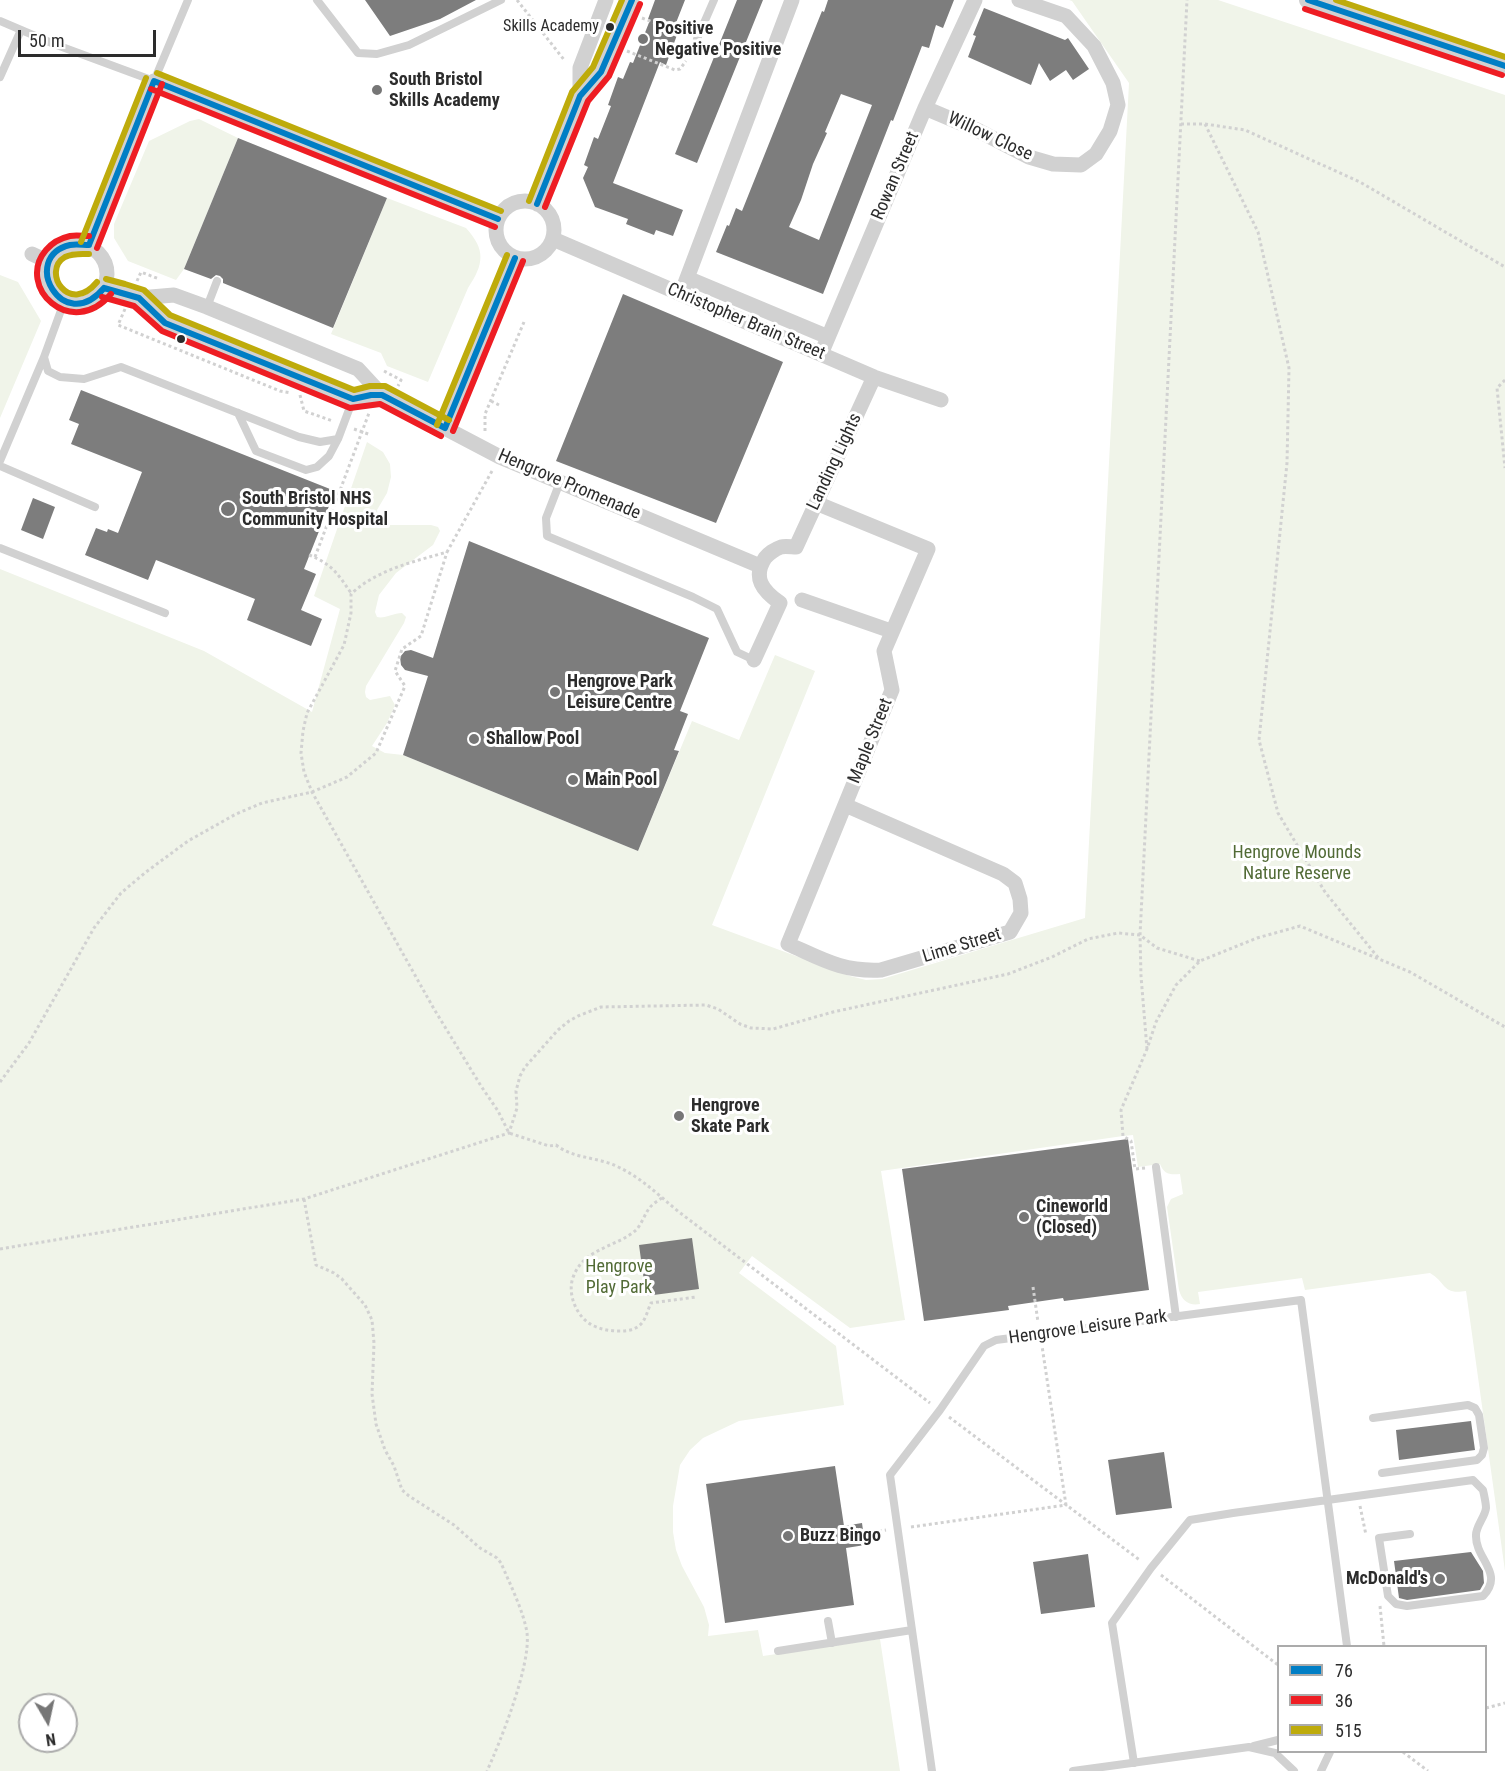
<!DOCTYPE html>
<html>
<head>
<meta charset="utf-8">
<style>
	body { margin:0 }
	#map { position:relative; width:1505px; height:1771px; overflow:hidden; background:#fff; font-family:"Roboto Condensed",sans-serif }
	canvas { display:block }
	.legend { position:absolute; left:1277px; top:1645px; width:210px; height:108px; box-sizing:border-box; background:#fff; border:2px solid #ababab; margin:0; padding:8px 10px; list-style:none; font-size:18px; color:#2c2c2c }
	.legend li { display:flex; align-items:center; gap:12px; height:30px }
	.legend b { width:30px; border:2px solid #ababab }
	.north { position:absolute; left:18px; top:1693px; width:60px; height:60px; box-sizing:border-box; background:#fff; border:2px solid #ababab; border-radius:50%; rotate:171deg; font-size:16px; font-weight:700; line-height:24px; text-align:center; color:#2c2c2c }
	.north::after { content:''; display:block; margin:auto; width:21px; height:27px; background:#767676; clip-path:polygon(50% 0,100% 100%,50% 72%,0 100%) }
	.scale { position:absolute; left:18px; top:30px; width:138px; height:27px; box-sizing:border-box; border:3px solid #2c2c2c; border-top:0; padding-left:8px; font-size:18px; line-height:21px; white-space:nowrap; color:#2c2c2c; -webkit-text-stroke:4px #fff; paint-order:stroke }
</style>
</head>
<body>
<div id="map">
<canvas width="1505" height="1771"></canvas>
<ul class="legend">
<li><b style="height:8px;background:#007ec5"></b>76</li>
<li><b style="height:8px;background:#ee1d23"></b>36</li>
<li><b style="height:8px;background:#beab0b"></b>515</li>
</ul>
<div class="north">N</div>
<div class="scale">50 m</div>
</div>
<script>
const context = document.querySelector('canvas').getContext('2d');
context.lineJoin = 'round';
function fill(path, color) { context.fillStyle = color; context.fill(path, 'evenodd'); }
function strokePath(path, color, width, dash) { context.strokeStyle = color; context.lineWidth = width; context.lineCap = dash ? 'butt' : 'round'; context.setLineDash(dash || []); context.stroke(path); }
function write(font, color, halo, rows, align = 'center') {
  context.font = font + ' "Roboto Condensed",sans-serif'; context.lineWidth = 6; context.setLineDash([]); context.textBaseline = 'middle'; context.strokeStyle = halo; context.fillStyle = color; for (const [text, x, y, turn = 0] of rows) {
    context.save(); context.translate(x, y); context.rotate((+turn || 0) * Math.PI / 180); context.textAlign = isNaN(turn) ? turn : align; if (halo) context.strokeText(text, 0, 0); context.fillText(text, 0, 0); context.restore();
  }
}
const green = new Path2D(`
	M1069 0H1218L1505 95V1571L1466 1291C1442 1295 1447 1283 1430 1273L1305 1290 1302 1278 1198 1292 1200 1304C1189 1306 1182 1301 1179 1290L1167 1207 1171 1199 1183 1194 1180 1174C1169 1175 1164 1174 1160 1164L1138 1167 1133 1135 1123 1136 881 1171 905 1320 850 1328 752 1256 739 1273 836 1346 844 1405 739 1421 703 1438 690 1450 680 1465 673 1506V1532L676 1550 682 1566 704 1607 709 1625 708 1636 758 1630 763 1656 880 1639 900 1771H0V569L204 651 312 712 340 609 314 596 367 442 383 452 390 464 391 477 387 493 377 510 379 519 385 525H431L438 527 440 531 433 545 396 573 379 595 375 612 377 617C385 619 393 613 402 613L406 617 404 623 366 686 365 692 366 697 370 700 390 696 395 705 387 723 372 746 385 753 403 755 638 851 692 721 739 740 775 655 815 671 712 925 850 976 866 980 882 979 1085 918 1129 83 1072 1ZM30 1705H66V1741H30Z
	M199 119 238 138 184 269 176 280 128 261 114 238V224L149 141 190 121Z
	M387 198 466 228C486 250 484 264 468 288L428 382 387 366 381 353 331 334Z
	M0 275 18 282 41 321 0 418Z`);
const building = new Path2D(`
	M365 0H476L440 19 390 36Z
	M655 0H685L672 33 677 35 666 65 660 62 613 183 683 210 673 236 656 230 654 235 626 224 628 219 595 207 583 178 588 167 584 165 594 137 598 139 611 106 608 105 618 77 623 79 630 62 633 63 650 20 648 19Z
	M737 0H763L697 163 675 154Z
	M828 0H954L943 28 936 25 929 48 922 46 893 121 891 120 823 294 716 252 727 225 729 226 736 208 742 211 822 11 824 12ZM841 94 872 105 819 240 789 227 801 200 813 164 827 133 825 132Z
	M984 8 1065 40 1068 38 1089 69 1073 80 1066 70 1050 81 1039 63 1031 85 968 57 976 36 973 35Z
	M238 138 387 198 333 328 223 283V279L220 276 216 275 211 279 184 269Z
	M623 294 783 362 716 523 556 461Z
	M81 390 335 491 304 569 316 574 301 610 322 619 311 646 247 620 255 599 156 560 148 580 85 555 96 528 107 532 108 529 118 533 142 472 71 444 79 424 69 420Z
	M33 498 55 507 43 539 21 530Z
	M469 541 709 638 680 711 688 714 674 750 679 751 638 851 403 755 428 676 405 670 401 665 400 657 405 651 411 650 433 658Z
	M1128 1139 1149 1290 1064 1301 1063 1298 1008 1306 1009 1310 924 1321 902 1169Z
	M692 1238 699 1289 646 1296 639 1245Z
	M1471 1421 1475 1450 1399 1460 1396 1430Z
	M1164 1452 1172 1508 1116 1515 1108 1460Z
	M835 1466 844 1526 862 1523 865 1545 846 1548 854 1605 725 1623 706 1484Z
	M1471 1552 1483 1571 1484 1583 1480 1590 1407 1600 1399 1598 1394 1561Z
	M1088 1554 1095 1607 1041 1614 1033 1562Z`);
const path = new Path2D(`
	M517 0 565 61
	M642 18 687 35
	M627 51 675 70 680 69 686 61
	M1181 124H1205L1245 130 1360 182 1505 267
	M1205 124 1258 232 1289 368 1287 463 1259 740 1278 813 1325 892 1380 960
	M137 281 141 272 159 279
	M125 309 118 325 280 391 291 393
	M384 371 401 380 398 386
	M1505 380 1497 388 1505 468
	M300 395 304 411 333 421
	M491 401 499 405
	M354 429 371 435
	M485 431V414L524 322
	M492 471 447 552C413 562 378 569 351 594V613L344 645 307 713 303 731 301 753 304 772 312 792 434 1009 481 1086 498 1111 509 1133 549 1146 556 1145C572 1158 595 1157 614 1165 641 1177 657 1194 679 1212L930 1403
	M309 555C332 564 338 574 351 593
	M315 557 369 413
	M1147 1049 1141 976 1140 935 1187 0
	M0 1082 29 1043 94 928 121 893 146 872 188 841 236 814 262 803 312 792 347 777 376 753 405 686 395 671 402 649 421 636 447 552
	M1145 1168 1135 1169 1131 1141 1123 1136 1121 1110 1147 1049 1156 1022 1176 985 1200 961 1257 938 1300 926 1410 972 1505 1027
	M662 1198C657 1201 651 1205 648 1210 644 1216 641 1225 636 1230 617 1247 585 1248 574 1275 566 1292 576 1318 594 1326 603 1330 611 1331 620 1331 628 1331 635 1330 641 1324 646 1319 648 1309 651 1303L696 1297
	M304 1199 316 1265 334 1273 342 1279 365 1305 372 1320 374 1343 372 1394 376 1424 385 1450 394 1466 402 1490 409 1496 454 1525 480 1548 497 1558 501 1563C509 1582 524 1612 527 1633 531 1665 501 1740 487 1771
	M0 1249 304 1199 509 1133 517 1108 516 1091 520 1076 525 1067 558 1030 569 1021 578 1016 601 1007 706 1005 718 1009 740 1024 751 1028 773 1029 833 1012 1008 974 1052 957 1088 939 1118 933 1140 935 1157 948 1200 961
	M1033 1287 1038 1322
	M949 1417 1141 1561
	M1360 1506 1366 1535
	M911 1527 1066 1505 1042 1346
	M867 1533 886 1530
	M1161 1575 1278 1665
	M1380 1606 1384 1646
	M1486 1708 1505 1703
	M1403 1752 1428 1771`);
const service = new Path2D(`
	M317 0 358 53 377 54 409 45 501 0
	M0 21 54 44 154 81 188 0
	M697 39 714 0
	M0 77 21 30
	M64 302 44 357 48 371 60 377 84 379 121 367 299 437 320 442 338 439 353 399
	M207 307 217 281
	M238 413 256 451 306 470 317 467 329 456 338 439
	M0 461 44 357
	M0 466 95 507
	M560 482 546 518 547 536 693 597 717 609 737 652 754 660
	M0 548 165 613
	M1156 1167 1176 1317
	M1373 1418 1468 1405 1475 1408 1479 1415 1484 1448 1482 1455 1477 1460 1382 1473
	M828 1621 832 1643
	M778 1651 912 1630
	M1254 1746 1278 1740
	M1134 1763 1112 1623 1151 1568 1190 1520 1233 1513 1473 1480 1483 1490C1484 1495 1486 1503 1486 1508 1485 1517 1476 1526 1476 1535 1475 1559 1505 1573 1483 1596L1407 1606 1396 1604 1388 1596 1379 1538 1410 1534
	M932 1771 890 1475 940 1410 984 1346 996 1340 1301 1300 1347 1646
	M1073 1771 1249 1747 1275 1753 1294 1771
	M1321 1771 1330 1752`);
const minor = new Path2D(`
	M580 96V68L606 0
	M925 108 977 130 1029 157 1053 164 1081 165 1096 154 1110 131 1118 105 1113 83 1094 46 1066 16 1019 0
	M496 230a29 29 0 1 1 58 0a29 29 0 1 1-58 0Z
	M537 204 580 96 601 72 632 0
	M553 239 874 377 941 400
	M47 274a30 30 0 1 1 60 0a30 30 0 1 1-60 0Z
	M89 245 154 81 498 219
	M32 254 49 262
	M687 278 821 334
	M104 288 122 292 139 298 165 323 353 399 371 395H382L500 457 760 566
	M681 294 792 0
	M139 298 174 295 207 307 358 369 382 395
	M821 354 925 108 975 0
	M445 428 515 258
	M816 503 928 549 884 651 892 690 788 944C822 959 842 972 881 970L1010 932 1021 913 1020 899 1015 883 1003 874 845 805
	M802 600 891 631
	M754 660 780 603C763 591 752 578 765 558 768 554 775 549 781 547 785 546 792 547 796 547L874 377`);
const tertiary = new Path2D(`
	M1308 0 1505 66`);
const bus1 = new Path2D(`
	M1308 0 1505 66
	M154 81 498 219
	M537 204 580 96 601 72 632 0
	M89 245 154 81
	M89 245C83 245 76 244 70 245 19 257 63 337 104 288
	M104 288 139 298 165 323 353 399 371 395H382L445 428
	M445 428 515 258`);
const bus2 = new Path2D(`
	M1305 9 1502 75
	M151 89 495 227
	M545 207 588 101 609 76 640 4
	M89 236C83 236 76 235 70 236 61 238 52 243 46 250 15 286 71 341 111 294
	M97 248 162 84
	M102 297 134 306 162 331 350 408 380 404 441 436
	M453 431 523 261`);
const bus3 = new Path2D(`
	M1336 0 1505 57
	M157 73 501 211
	M529 201 572 92 593 67 622 0
	M81 242 146 78
	M89 254C81 254 73 253 65 257 41 271 69 316 97 282
	M106 279 125 284 144 290 170 315 354 390 370 386H385L449 420
	M437 425 507 255`);
const markers = [
	[610,27,5,"#2c2c2c"],
	[643,39,6,"#767676"],
	[377,90,6,"#767676"],
	[181,339,5,"#2c2c2c"],
	[228,509,8,"#767676"],
	[555,692,6,"#767676"],
	[474,739,6,"#767676"],
	[573,780,6,"#767676"],
	[679,1116,6,"#767676"],
	[1024,1217,6,"#767676"],
	[788,1536,6,"#767676"],
	[1440,1579,6,"#767676"]
];
const busNames = [
	["Skills Academy",599,27]
];
const poiNames = [
	["Positive",655,29],
	["Negative Positive",655,50],
	["South Bristol",389,80],
	["Skills Academy",389,101],
	["South Bristol NHS",242,499],
	["Community Hospital",242,520],
	["Hengrove Park",567,682],
	["Leisure Centre",567,703],
	["Shallow Pool",486,739],
	["Main Pool",585,780],
	["Hengrove",691,1106],
	["Skate Park",691,1127],
	["Cineworld",1036,1207],
	["(Closed)",1036,1228],
	["Buzz Bingo",800,1536],
	["McDonald's",1428,1579,"right"]
];
const streetNames = [
	["Willow Close",990,137,25],
	["Rowan Street",896,176,-67],
	["Christopher Brain Street",746,322,23],
	["Landing Lights",835,462,-65],
	["Hengrove Promenade",569,485,23],
	["Maple Street",871,741,-68],
	["Lime Street",962,946,-17],
	["Hengrove Leisure Park",1088,1328,-8]
];
const parkNames = [
	["Hengrove Mounds",1297,853],
	["Nature Reserve",1297,874],
	["Hengrove",619,1267],
	["Play Park",619,1288]
];
fill(green, '#f0f4e9');
fill(building, '#7d7d7d');
strokePath(path, '#d1d1d1', 3, [3, 3]);
strokePath(service, '#d1d1d1', 8);
strokePath(minor, '#d1d1d1', 15);
strokePath(tertiary, '#d1d1d1', 18);
strokePath(bus1, '#007ec5', 6);
strokePath(bus2, '#ee1d23', 6);
strokePath(bus3, '#beab0b', 6);
for (const [x, y, r, color] of markers) { const dot = new Path2D(); dot.arc(x, y, r, 0, 2 * Math.PI); context.fillStyle = color; context.fill(dot); strokePath(dot, '#fff', 2); }
write('16px', '#2c2c2c', '#fff', busNames, 'right');
write('bold 18px', '#2c2c2c', '#fff', poiNames, 'left');
write('18px', '#2c2c2c', '#fff', streetNames);
write('18px', '#526b36', '#fff', parkNames);
</script>
</body>
</html>
